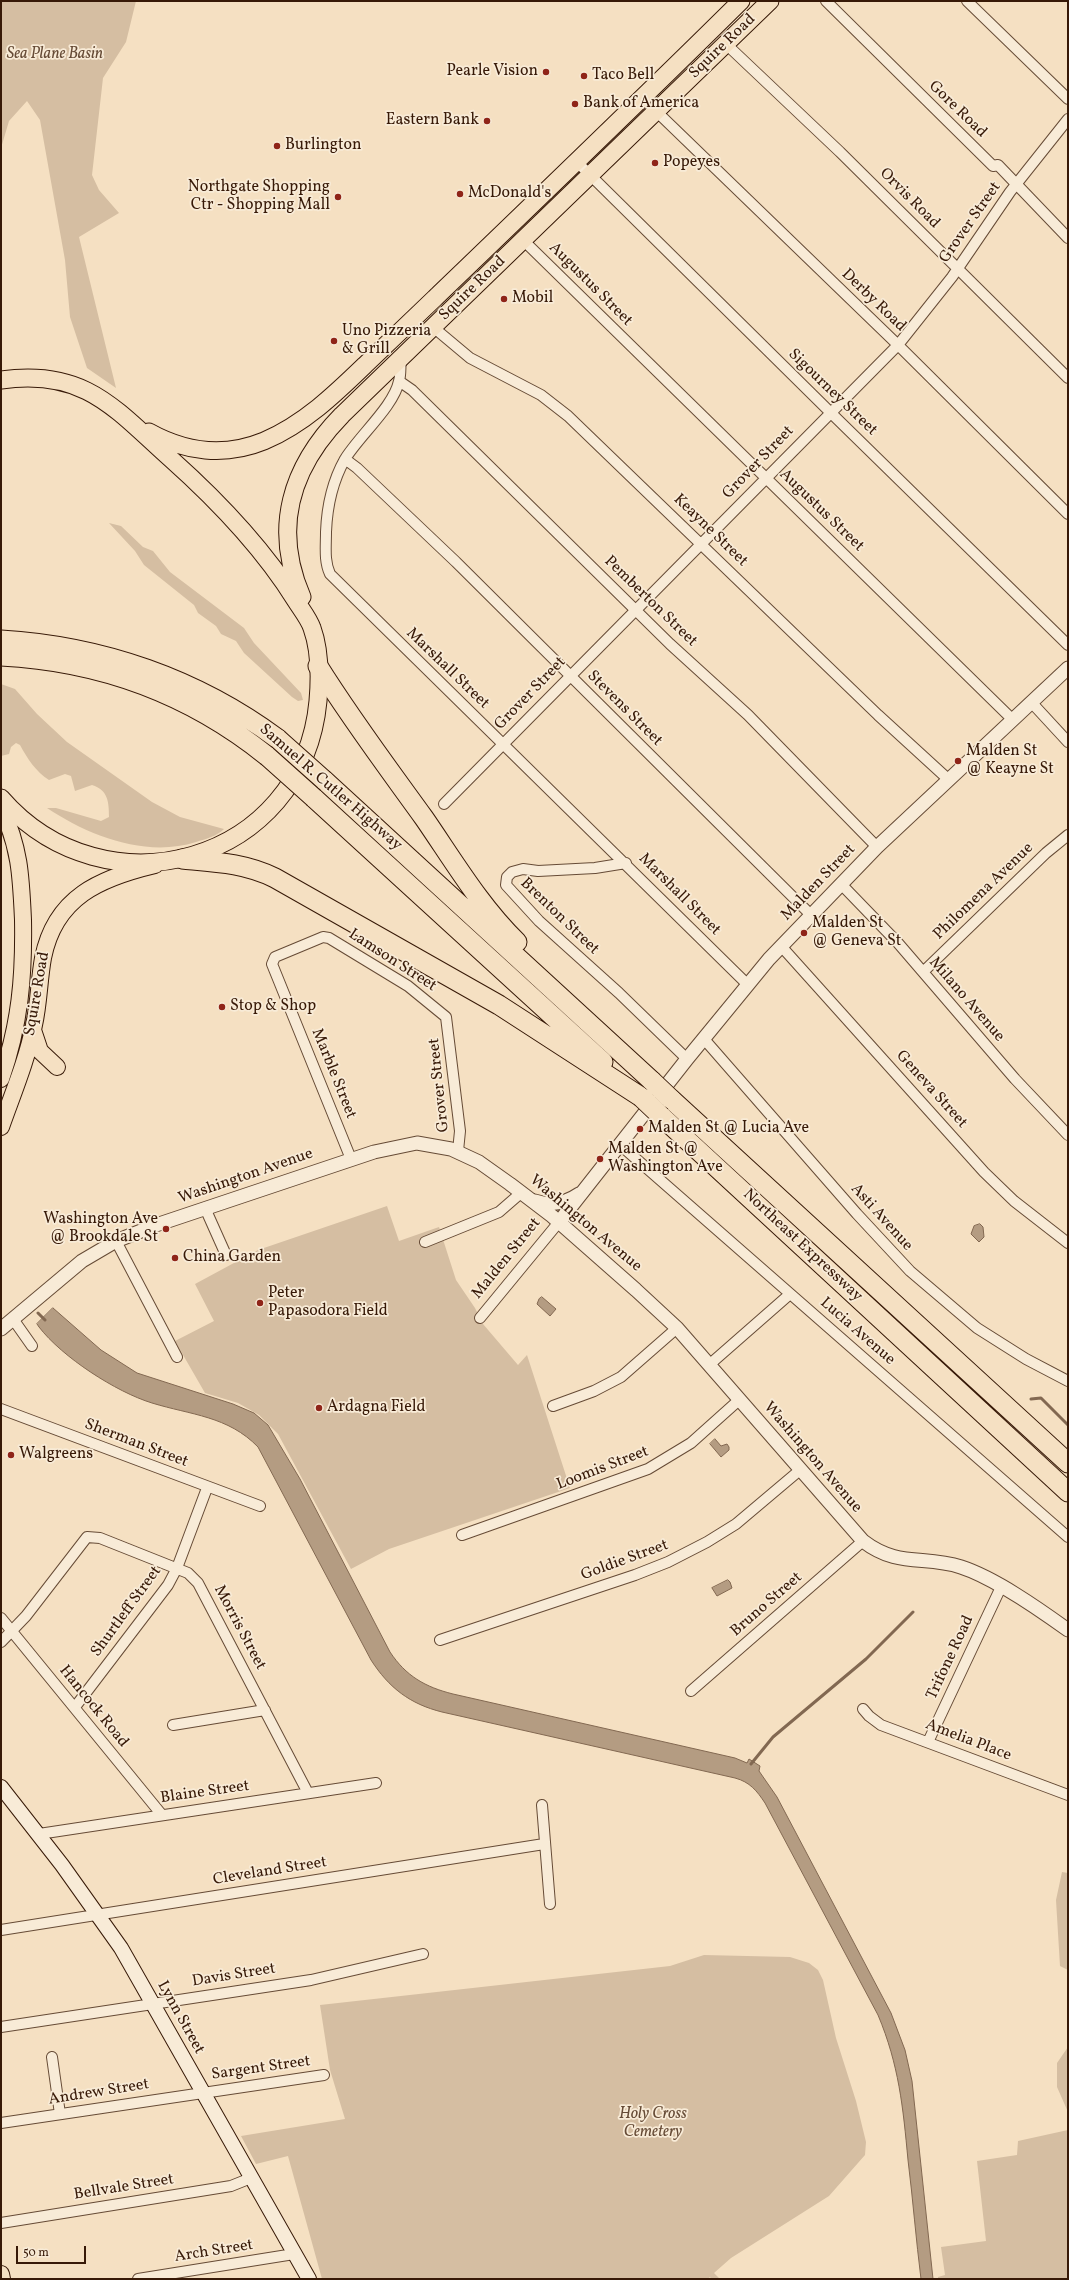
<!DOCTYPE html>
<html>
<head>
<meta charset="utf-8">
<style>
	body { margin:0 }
	#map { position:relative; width:1069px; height:2280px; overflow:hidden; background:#f5e0c2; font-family:Vollkorn,serif }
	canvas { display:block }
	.frame { position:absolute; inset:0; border:2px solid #371907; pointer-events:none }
	.scale { position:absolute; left:16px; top:2246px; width:70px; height:18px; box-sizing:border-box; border:2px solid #371907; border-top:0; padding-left:5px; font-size:12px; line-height:14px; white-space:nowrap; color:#371907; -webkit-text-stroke:3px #f8ebd7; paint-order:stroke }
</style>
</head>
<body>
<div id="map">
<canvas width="1069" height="2280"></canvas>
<div class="frame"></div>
<div class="scale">50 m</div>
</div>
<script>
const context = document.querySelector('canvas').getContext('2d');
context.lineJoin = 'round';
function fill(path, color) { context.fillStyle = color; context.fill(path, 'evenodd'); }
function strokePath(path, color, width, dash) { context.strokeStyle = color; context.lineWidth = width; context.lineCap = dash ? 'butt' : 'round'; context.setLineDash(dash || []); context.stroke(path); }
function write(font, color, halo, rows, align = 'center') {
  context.font = font + ' Vollkorn,serif'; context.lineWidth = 3.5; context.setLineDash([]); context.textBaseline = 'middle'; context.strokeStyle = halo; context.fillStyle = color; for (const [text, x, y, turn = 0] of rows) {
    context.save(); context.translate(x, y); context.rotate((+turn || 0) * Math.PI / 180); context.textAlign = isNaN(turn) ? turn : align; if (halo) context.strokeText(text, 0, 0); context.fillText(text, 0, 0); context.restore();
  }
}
const green = new Path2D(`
	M1 1H136L126 42 103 78 92 175 99 190 119 213 79 237 116 388 87 368 70 317 65 260 40 120 27 101 9 121 1 148Z
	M109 523 121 526 143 547 153 551 170 572 244 628 254 643 301 693 303 700 298 701 292 697 244 653 236 641 221 634 216 626 198 613 194 605 144 565 135 551Z
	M1 684 15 689 37 714 67 742 152 802 180 817 224 829C217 836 206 839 196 842 146 858 89 836 47 808H56L101 821 109 817C109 802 108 790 92 785L75 791 71 776 65 774 49 780C36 772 27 758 20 745L16 743 11 747 9 754 1 756Z
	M387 1206 399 1241 439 1227 456 1280 475 1308 483 1324 518 1365 527 1355 570 1488 389 1549 351 1569 278 1434 259 1415 238 1403 205 1393 175 1341 214 1321 195 1284 258 1250Z
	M1062 1872 1068 1873V1970L1060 1966 1056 1900Z
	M704 1955 790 1957 809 1963 818 1970 823 1980 836 2038 856 2101 866 2142 865 2155 829 2196 731 2258 714 2273 720 2279H711L710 2277 708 2279H322L288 2156 256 2164 241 2136 345 2119 330 2070 320 2005 670 1966Z
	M1068 2047V2112L1057 2087V2063Z
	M1068 2130V2279H938V2277L945 2275 941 2247 986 2241 977 2161 1017 2155 1018 2141Z`);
const water = new Path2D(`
	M980 1224 983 1227 984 1237 979 1242 971 1234 974 1226Z
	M542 1297 556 1309 550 1316 537 1304 539 1299Z
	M53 1308 101 1350 137 1373 233 1404 254 1413 268 1425 300 1479 390 1652C406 1676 425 1687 453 1694L735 1758 747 1763 749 1759 760 1766 759 1771 777 1797 891 2013 905 2050 912 2081 933 2279H921C916 2240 913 2200 908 2160 903 2107 899 2065 878 2015L765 1803C757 1791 750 1782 735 1778L442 1712C410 1704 389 1688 371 1660L258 1447C228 1416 191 1415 152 1403 116 1392 62 1357 39 1327L37 1324Z
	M715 1439 721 1446 727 1444 729 1447V1450L721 1457 710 1444Z
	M728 1580 730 1582 732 1588 717 1596 712 1588Z`);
const stream = new Path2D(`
	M38 1313 45 1320
	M1031 1399 1041 1398 1068 1425
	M751 1764 773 1737 866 1659 913 1612`);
const minor = new Path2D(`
	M826 1 993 166 998 165 1068 238
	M967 1 1068 99
	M726 44 840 152 1068 378
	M656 111 898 345 1068 514
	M577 162 830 412 1068 645
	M523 240 1013 720
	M433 327 470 358 541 395 568 416 878 715 949 780
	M401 359C400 366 401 374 399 381 394 406 359 436 345 459 332 482 327 506 326 532 326 547 324 561 330 574L747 984
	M399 381 412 390 670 644 748 715 877 847
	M345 459 357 468 456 562 811 915
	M1032 703 1068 742
	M444 804 898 345 952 277 1010 192 1068 119
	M626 863 595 868 538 871 523 869 512 872 507 877 506 885 539 921 619 993 687 1059
	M841 884 898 943 1015 1079 1068 1135
	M781 946 984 1172 1014 1201 1068 1243
	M923 972 1046 853 1068 835
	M704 1039 857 1214 910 1271 977 1328 1026 1359 1068 1381
	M626 1150 1068 1537
	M351 1159 272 964 275 957 323 937 329 938 408 986 446 1017 460 1131 458 1151
	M205 1208 226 1255
	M116 1241 177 1357
	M425 1242 499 1212 522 1192
	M480 1318 559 1222
	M13 1319 32 1346
	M709 1365 790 1294
	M553 1406 594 1391 621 1377 677 1328
	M1 1409 260 1506
	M462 1535 648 1469 691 1443 739 1400
	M1 1618 162 1815
	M440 1640 635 1575 668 1562 707 1542 736 1524 800 1470
	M1 1642 26 1616 87 1537 100 1538 188 1573 198 1583 308 1793
	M691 1691 863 1541
	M75 1707 168 1585 177 1568 207 1488
	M863 1709 869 1716 881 1725 1068 1795
	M173 1725 265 1710
	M928 1742 1001 1587
	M542 1805 550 1904
	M39 1834 376 1783
	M1 1930 544 1844
	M1 2027 311 1980 423 1954
	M52 2057 60 2114
	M1 2123 324 2075
	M1 2223 231 2186 251 2178
	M138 2279 294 2254`);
const tertiary = new Path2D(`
	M535 1201C550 1206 566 1203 579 1194
	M559 1222 687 1059 769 959 877 847 1068 668
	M1 1329 82 1261 116 1241 156 1225 374 1152 417 1143 451 1149 479 1162 510 1184 552 1216 636 1290 677 1328 863 1541C898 1568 924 1555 961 1567 995 1578 1039 1609 1068 1630`);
const secondary = new Path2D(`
	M1 1787 62 1865 121 1948 309 2279`);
const primary = new Path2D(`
	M1 807C20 848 21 876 23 920 24 977 20 1024 1 1079
	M33 1030 40 1051 57 1067
	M1 1127C13 1093 27 1060 34 1025 39 1003 39 980 43 958 55 897 100 878 155 865
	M1 2274 2 2279`);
const trunk = new Path2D(`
	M1 380C85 368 115 409 171 459 218 501 263 548 296 601 301 609 309 619 312 628 320 650 320 678 318 701 303 863 105 918 1 798
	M149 432C185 452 225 457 264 441 304 424 335 394 365 365 389 342 412 320 435 298 538 199 640 101 741 1
	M302 597C272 528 291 467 342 415L770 1`);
const motorway = new Path2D(`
	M1 640C102 646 197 679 278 739
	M1 656C99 661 190 694 267 756
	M318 666C351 719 388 768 424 818 453 860 480 906 517 942
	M324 780 652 1081
	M314 798 603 1062
	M182 859C215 862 245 863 275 878L499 1005 641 1097
	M671 1099 1068 1463
	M661 1116 1068 1492`);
const motorwayBridge = new Path2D(`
	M278 739 324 780
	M267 756 314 798
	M652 1081 671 1099
	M641 1097 661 1116`);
const markers = [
	[546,72,4,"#8f2418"],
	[584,76,4,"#8f2418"],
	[575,104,4,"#8f2418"],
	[487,121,4,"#8f2418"],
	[277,146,4,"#8f2418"],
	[655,163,4,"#8f2418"],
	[460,194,4,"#8f2418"],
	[338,197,4,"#8f2418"],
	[504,299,4,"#8f2418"],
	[334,341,4,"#8f2418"],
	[958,761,4,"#8f2418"],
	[804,933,4,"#8f2418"],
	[222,1007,4,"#8f2418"],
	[640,1129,4,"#8f2418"],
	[600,1159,4,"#8f2418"],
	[166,1229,4,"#8f2418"],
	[175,1258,4,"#8f2418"],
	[260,1303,4,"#8f2418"],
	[319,1408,4,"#8f2418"],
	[11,1455,4,"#8f2418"]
];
const streetNames = [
	["Squire Road",723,47,-44],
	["Gore Road",957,110,44],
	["Orvis Road",909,199,45],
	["Grover Street",971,223,-55],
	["Augustus Street",590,285,45],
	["Squire Road",473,289,-44],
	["Derby Road",873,301,44],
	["Sigourney Street",832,393,44],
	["Grover Street",759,463,-46],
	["Augustus Street",821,511,44],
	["Keayne Street",710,531,44],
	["Pemberton Street",650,602,44],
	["Marshall Street",447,669,44],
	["Grover Street",531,694,-46],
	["Stevens Street",624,709,45],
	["Samuel R. Cutler Highway",330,788,41],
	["Malden Street",819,883,-46],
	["Philomena Avenue",984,892,-44],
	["Marshall Street",679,895,45],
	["Brenton Street",559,917,44],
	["Lamson Street",392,961,33],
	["Squire Road",38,994,-80],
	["Milano Avenue",966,1000,49],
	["Marble Street",333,1074,68],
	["Grover Street",440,1085,-96],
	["Geneva Street",931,1090,48],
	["Washington Avenue",246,1177,-19],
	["Asti Avenue",881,1218,48],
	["Washington Avenue",585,1224,40],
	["Northeast Expressway",802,1246,43],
	["Malden Street",507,1259,-51],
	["Lucia Avenue",857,1332,41],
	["Sherman Street",136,1444,21],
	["Washington Avenue",812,1458,49],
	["Loomis Street",603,1469,-21],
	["Goldie Street",625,1561,-20],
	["Bruno Street",767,1605,-41],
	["Shurtleff Street",127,1612,-54],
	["Morris Street",239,1628,62],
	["Trifone Road",951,1658,-65],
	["Hancock Road",93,1707,51],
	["Amelia Place",968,1741,21],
	["Blaine Street",205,1793,-8],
	["Cleveland Street",270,1872,-9],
	["Davis Street",234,1976,-9],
	["Lynn Street",180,2018,61],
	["Sargent Street",261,2069,-8],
	["Andrew Street",99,2093,-9],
	["Bellvale Street",124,2188,-9],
	["Arch Street",214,2252,-9]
];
const parkNames = [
	["Sea Plane Basin",55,55],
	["Holy Cross",653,2115],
	["Cemetery",653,2133]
];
const poiNames = [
	["Pearle Vision",538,72,"right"],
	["Taco Bell",592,76],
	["Bank of America",583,104],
	["Eastern Bank",479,121,"right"],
	["Burlington",285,146],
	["Popeyes",663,163],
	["Northgate Shopping",330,188,"right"],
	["Ctr - Shopping Mall",330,206,"right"],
	["McDonald's",468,194],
	["Mobil",512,299],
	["Uno Pizzeria",342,332],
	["& Grill",342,350],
	["Malden St",966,752],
	["@ Keayne St",966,770],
	["Malden St",812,924],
	["@ Geneva St",812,942],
	["Stop & Shop",230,1007],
	["Malden St @ Lucia Ave",648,1129],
	["Malden St @",608,1150],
	["Washington Ave",608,1168],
	["Washington Ave",158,1220,"right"],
	["@ Brookdale St",158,1238,"right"],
	["China Garden",183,1258],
	["Peter",268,1294],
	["Papasodora Field",268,1312],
	["Ardagna Field",327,1408],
	["Walgreens",19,1455]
];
fill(green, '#d5bea2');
fill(water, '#b49c82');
strokePath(water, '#826851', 1);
strokePath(stream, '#826851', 3);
strokePath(minor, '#664b36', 12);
strokePath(tertiary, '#664b36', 15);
strokePath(secondary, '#371907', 16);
strokePath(primary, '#371907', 18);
strokePath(trunk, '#371907', 19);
strokePath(motorway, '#371907', 21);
strokePath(minor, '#f8ebd7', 10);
strokePath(tertiary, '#f8ebd7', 13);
strokePath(secondary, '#f8ebd7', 14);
strokePath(primary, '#f5e0c2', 16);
strokePath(trunk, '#f5e0c2', 17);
strokePath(motorway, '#f5e0c2', 19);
strokePath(motorwayBridge, '#371907', 21, []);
strokePath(motorwayBridge, '#f5e0c2', 19);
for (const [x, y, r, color] of markers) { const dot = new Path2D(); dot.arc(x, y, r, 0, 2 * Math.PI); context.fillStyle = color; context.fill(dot); strokePath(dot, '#f8ebd7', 1.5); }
write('16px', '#371907', '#f8ebd7', streetNames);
write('italic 16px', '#664b36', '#f8ebd7', parkNames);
write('16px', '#371907', '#f8ebd7', poiNames, 'left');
</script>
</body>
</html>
